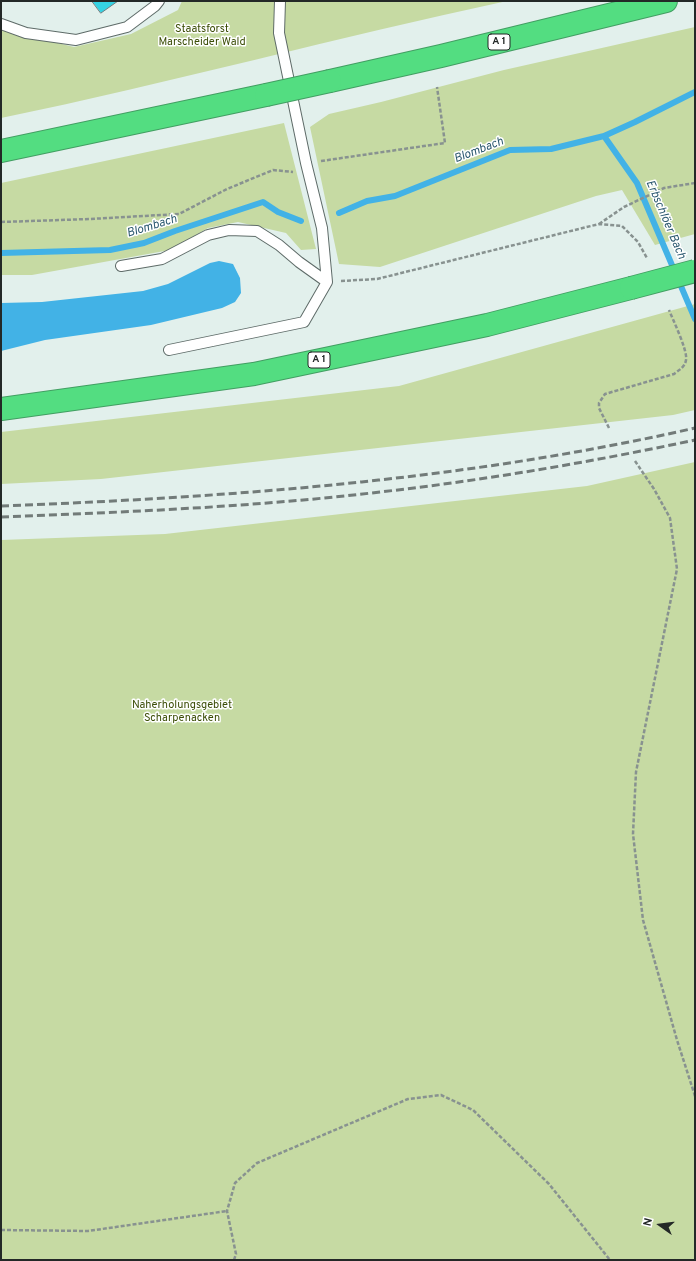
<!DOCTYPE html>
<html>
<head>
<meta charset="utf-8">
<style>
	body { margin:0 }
	#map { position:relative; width:696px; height:1261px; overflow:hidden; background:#e2f0ec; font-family:Overpass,sans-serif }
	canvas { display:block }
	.frame { position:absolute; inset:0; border:2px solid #232827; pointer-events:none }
	.north { position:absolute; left:640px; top:1205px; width:40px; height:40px; -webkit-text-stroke:3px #fff; paint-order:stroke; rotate:284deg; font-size:11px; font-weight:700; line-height:16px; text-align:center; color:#232827 }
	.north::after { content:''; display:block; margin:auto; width:14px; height:18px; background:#232827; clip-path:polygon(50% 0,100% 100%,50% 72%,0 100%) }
</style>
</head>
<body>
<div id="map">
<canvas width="696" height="1261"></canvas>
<div class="frame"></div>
<div class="north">N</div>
</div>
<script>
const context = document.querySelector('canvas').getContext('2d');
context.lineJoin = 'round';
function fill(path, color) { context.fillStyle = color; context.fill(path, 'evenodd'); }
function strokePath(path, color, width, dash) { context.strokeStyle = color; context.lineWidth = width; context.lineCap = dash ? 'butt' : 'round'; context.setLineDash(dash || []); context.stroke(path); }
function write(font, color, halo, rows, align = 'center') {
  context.font = font + ' Overpass,sans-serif'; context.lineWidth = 3; context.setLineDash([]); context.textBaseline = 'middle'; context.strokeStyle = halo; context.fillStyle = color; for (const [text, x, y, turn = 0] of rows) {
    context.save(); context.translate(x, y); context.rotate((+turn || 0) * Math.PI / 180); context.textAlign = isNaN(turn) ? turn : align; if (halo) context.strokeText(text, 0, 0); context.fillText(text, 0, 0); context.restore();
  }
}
const green = new Path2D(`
	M182 1H507C338 37 171 83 1 118V29L74 47 131 34 178 10Z
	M695 27V234L655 245 622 190 596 196 380 267 339 264 310 127 329 114 381 102 504 70Z
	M284 123 316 249 301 250 286 233 238 222 208 228 170 250 32 275H1V183Z
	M695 304V410L673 415 101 479 1 484V432L399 386Z
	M695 462V1260H1V540L165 534 587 486Z`);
const water = new Path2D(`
	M219 261 233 264 240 278 241 293 235 302 222 308 151 325 45 340 1 351V303L42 302 143 291 168 284 210 263Z`);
const stream = new Path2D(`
	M604 136 637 183 695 319
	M339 213 367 201 395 196 510 150 551 149 604 136 635 122 695 92
	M1 253 110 250 144 243 175 231 263 202 278 212 301 221`);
const building = new Path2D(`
	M92 1H118L101 13Z`);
const path = new Path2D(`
	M321 161 445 143 437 87
	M1 222 90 219 179 214 227 189 273 170 293 172
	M599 224 624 207 664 188 695 183
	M341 281 377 279 599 224 622 226 638 242 647 258
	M609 428 599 408V403L605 394 674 374C679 370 685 367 686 360 688 351 673 320 669 310
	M635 461 654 489 670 518 677 569 636 772 633 834 643 920 677 1040 695 1096
	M1 1230 88 1231 227 1211
	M234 1260 236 1254 227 1211 235 1183 257 1163 408 1099 441 1095 473 1110 549 1184 610 1260`);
const lane = new Path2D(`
	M1 24 26 33 76 40 127 27 155 6 159 1
	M121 266 162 259 208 235 229 230 257 231 279 245 299 262 327 282
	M169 350 304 322 327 282 322 228 306 163 279 33 280 1`);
const highway = new Path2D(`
	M330 81 441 56 666 1
	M1 151 266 95
	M1 409 254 374 487 325 631 288`);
const rail = new Path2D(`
	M1 506C235 497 466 480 695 428
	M1 517C127 512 254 507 380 492 486 480 591 462 695 440`);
const highwayBridge = new Path2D(`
	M266 95 330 81
	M631 288 695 271`);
const shields = [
	[499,42,22],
	[319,360,22]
];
const shieldNames = [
	["A 1",499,42],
	["A 1",319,360]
];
const parkNames = [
	["Staatsforst",202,30],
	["Marscheider Wald",202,43],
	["Naherholungsgebiet",182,706],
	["Scharpenacken",182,719]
];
const waterNames = [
	["Blombach",479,151,-21],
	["Erbschlöer Bach",665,220,67],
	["Blombach",152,227,-17]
];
fill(green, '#c6daa3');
fill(water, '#42b2e6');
strokePath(stream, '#42b2e6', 6);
fill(building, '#35d2e2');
strokePath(building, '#717e80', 1);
strokePath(lane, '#5e6b68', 12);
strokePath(highway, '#429e62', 24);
strokePath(path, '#889290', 2.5, [4, 2]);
strokePath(lane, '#fff', 10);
strokePath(highway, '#53dd81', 22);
strokePath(rail, '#727b79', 3, [8, 4]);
strokePath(highwayBridge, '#429e62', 24, []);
strokePath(highwayBridge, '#53dd81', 22);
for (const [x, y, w] of shields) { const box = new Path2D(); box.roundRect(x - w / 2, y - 8, w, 16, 3); context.fillStyle = '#fff'; context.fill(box); strokePath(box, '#232827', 1); }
write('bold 10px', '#232827', null, shieldNames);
write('11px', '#3b4d06', '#fff', parkNames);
write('italic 12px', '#2b586f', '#fff', waterNames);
</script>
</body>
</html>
